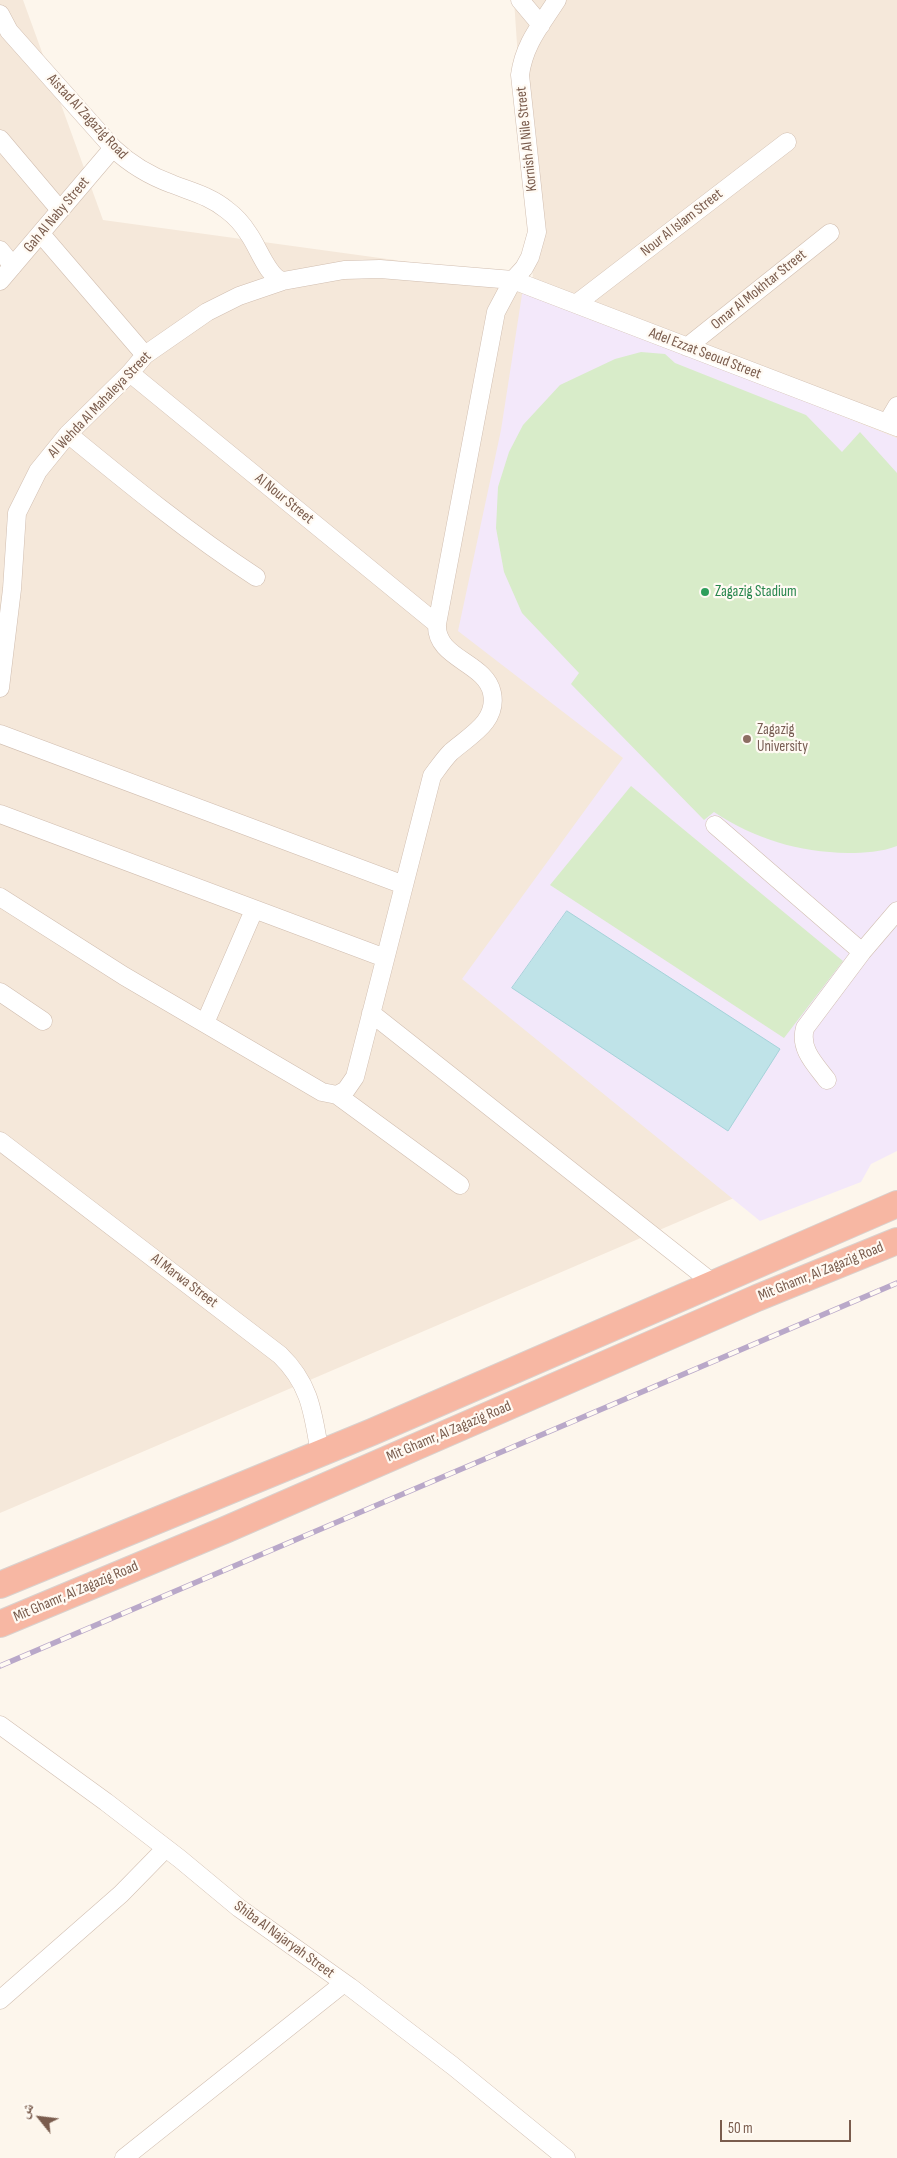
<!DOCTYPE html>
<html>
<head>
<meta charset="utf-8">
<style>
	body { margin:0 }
	#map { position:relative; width:897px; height:2158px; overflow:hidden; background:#fdf6ec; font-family:"Sofia Sans Condensed","Noto Naskh Arabic",sans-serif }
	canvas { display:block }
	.north { position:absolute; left:15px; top:2093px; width:50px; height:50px; -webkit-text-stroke:4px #fffaf3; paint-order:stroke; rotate:299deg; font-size:14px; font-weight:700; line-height:20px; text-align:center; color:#7a5c4d }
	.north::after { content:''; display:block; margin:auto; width:18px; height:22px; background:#7a5c4d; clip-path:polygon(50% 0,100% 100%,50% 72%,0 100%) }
	.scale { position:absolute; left:720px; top:2120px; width:131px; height:22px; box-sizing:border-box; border:2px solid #7a5c4d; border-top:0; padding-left:6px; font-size:15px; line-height:18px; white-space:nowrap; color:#7a5c4d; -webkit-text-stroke:4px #fffaf3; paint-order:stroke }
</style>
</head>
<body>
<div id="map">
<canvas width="897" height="2158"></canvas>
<div class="north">ش</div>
<div class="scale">50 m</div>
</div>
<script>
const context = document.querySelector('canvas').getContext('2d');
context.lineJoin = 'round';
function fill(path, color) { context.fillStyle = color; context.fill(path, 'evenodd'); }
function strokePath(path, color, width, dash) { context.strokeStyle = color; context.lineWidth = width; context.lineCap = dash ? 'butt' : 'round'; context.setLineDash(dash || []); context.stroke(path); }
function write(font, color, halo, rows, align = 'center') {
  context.font = font + ' "Sofia Sans Condensed",sans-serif'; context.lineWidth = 4.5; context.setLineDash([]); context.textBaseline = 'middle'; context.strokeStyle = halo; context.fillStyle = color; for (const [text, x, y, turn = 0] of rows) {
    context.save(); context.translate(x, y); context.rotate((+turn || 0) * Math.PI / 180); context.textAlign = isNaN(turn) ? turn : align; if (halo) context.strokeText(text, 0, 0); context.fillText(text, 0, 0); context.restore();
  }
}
const residential = new Path2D(`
	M0 0H23L103 220 533 279 514 0H897V1128L0 1513Z`);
const education = new Path2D(`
	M523 288 897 438V1151L871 1164 861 1182 760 1221 462 979 623 758 458 631 501 430Z`);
const green = new Path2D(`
	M641 352 665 354 675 363 806 415 842 452 860 432 897 473V846C881 852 865 853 848 853 798 852 755 839 714 812L704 820 571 684 579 673 522 613 504 572 496 528 498 487 509 452 523 425 560 385 615 359Z
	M631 786 843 961 784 1038 550 885Z`);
const water = new Path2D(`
	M567 911 780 1049 728 1131 512 988Z`);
const minor = new Path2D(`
	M520 0 541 25
	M0 14 9 31 113 148C130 164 150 176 172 184 192 192 210 196 227 210 235 216 243 225 248 233 258 246 268 278 283 281L344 270 380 269 513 280 897 427
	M0 139 60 210
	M41 234 145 355
	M0 250 13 266
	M0 281 113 148
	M576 304 787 142
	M687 347 830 233
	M130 373 437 624
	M887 423 897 406
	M68 434C129 484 190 534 256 577
	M0 688 12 589 17 513 38 471 68 434 130 373 145 355 207 312 239 296 283 281
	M0 734 404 885
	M0 814 385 958
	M715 825 862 952
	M0 897 124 976 322 1092 337 1095 346 1090 355 1077 432 776C438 768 444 759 451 752 469 736 498 722 492 693 486 662 435 659 437 624L496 312 513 280 524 268 530 257 537 232 520 75C524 44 541 25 557 0
	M0 992 43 1021
	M371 1013 714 1284
	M205 1023 254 910
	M827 1080C815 1064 799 1049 805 1028L862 952 897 911
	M337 1095 460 1185
	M0 1141 280 1355C311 1385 313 1414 320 1454
	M0 1725 106 1802 180 1859 239 1908 350 1987 453 2066 566 2158
	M0 2000 121 1894 166 1848
	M124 2158 344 1983`);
const highway = new Path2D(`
	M0 1585 372 1432 897 1204
	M0 1624 225 1530 757 1298 897 1241`);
const rail = new Path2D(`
	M0 1666 897 1283`);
const markers = [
	[705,592,5,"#2e9e5b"],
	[747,739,5,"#8d6e63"]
];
const streetNames = [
	["Aistad Al Zagazig Road",87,117,47],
	["Kornish Al Nile Street",527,139,-96],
	["Gah Al Naby Street",57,215,-50],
	["Nour Al Islam Street",682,223,-38],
	["Omar Al Mokhtar Street",759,290,-39],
	["Adel Ezzat Seoud Street",705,354,21],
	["Al Wehda Al Mahaleya Street",100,405,-46],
	["Al Nour Street",284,499,39],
	["Mit Ghamr, Al Zagazig Road",821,1272,-22],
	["Al Marwa Street",184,1281,37],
	["Mit Ghamr, Al Zagazig Road",449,1432,-23],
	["Mit Ghamr, Al Zagazig Road",76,1592,-23],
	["Shiba Al Najaryah Street",284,1940,36]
];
const leisureNames = [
	["Zagazig Stadium",715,592]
];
const educationNames = [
	["Zagazig",757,730],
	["University",757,747]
];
fill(residential, '#f5e8da');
fill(education, '#f3e8fa');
fill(green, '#d8ecc9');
fill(water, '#bfe3e8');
strokePath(water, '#a5d3da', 1);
strokePath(minor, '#d1beb0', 19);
strokePath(highway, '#dad1cd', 28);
strokePath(minor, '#fff', 18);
strokePath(highway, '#f7b7a3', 26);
strokePath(rail, '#b9a8c9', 5.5);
strokePath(rail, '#fffaf3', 4, [11]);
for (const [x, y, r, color] of markers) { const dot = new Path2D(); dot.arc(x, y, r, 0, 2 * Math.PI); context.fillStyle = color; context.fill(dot); strokePath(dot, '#fffaf3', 2); }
write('15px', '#7a5c4d', '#fffaf3', streetNames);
write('15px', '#27864d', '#fffaf3', leisureNames, 'left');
write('15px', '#785e54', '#fffaf3', educationNames, 'left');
</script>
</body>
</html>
